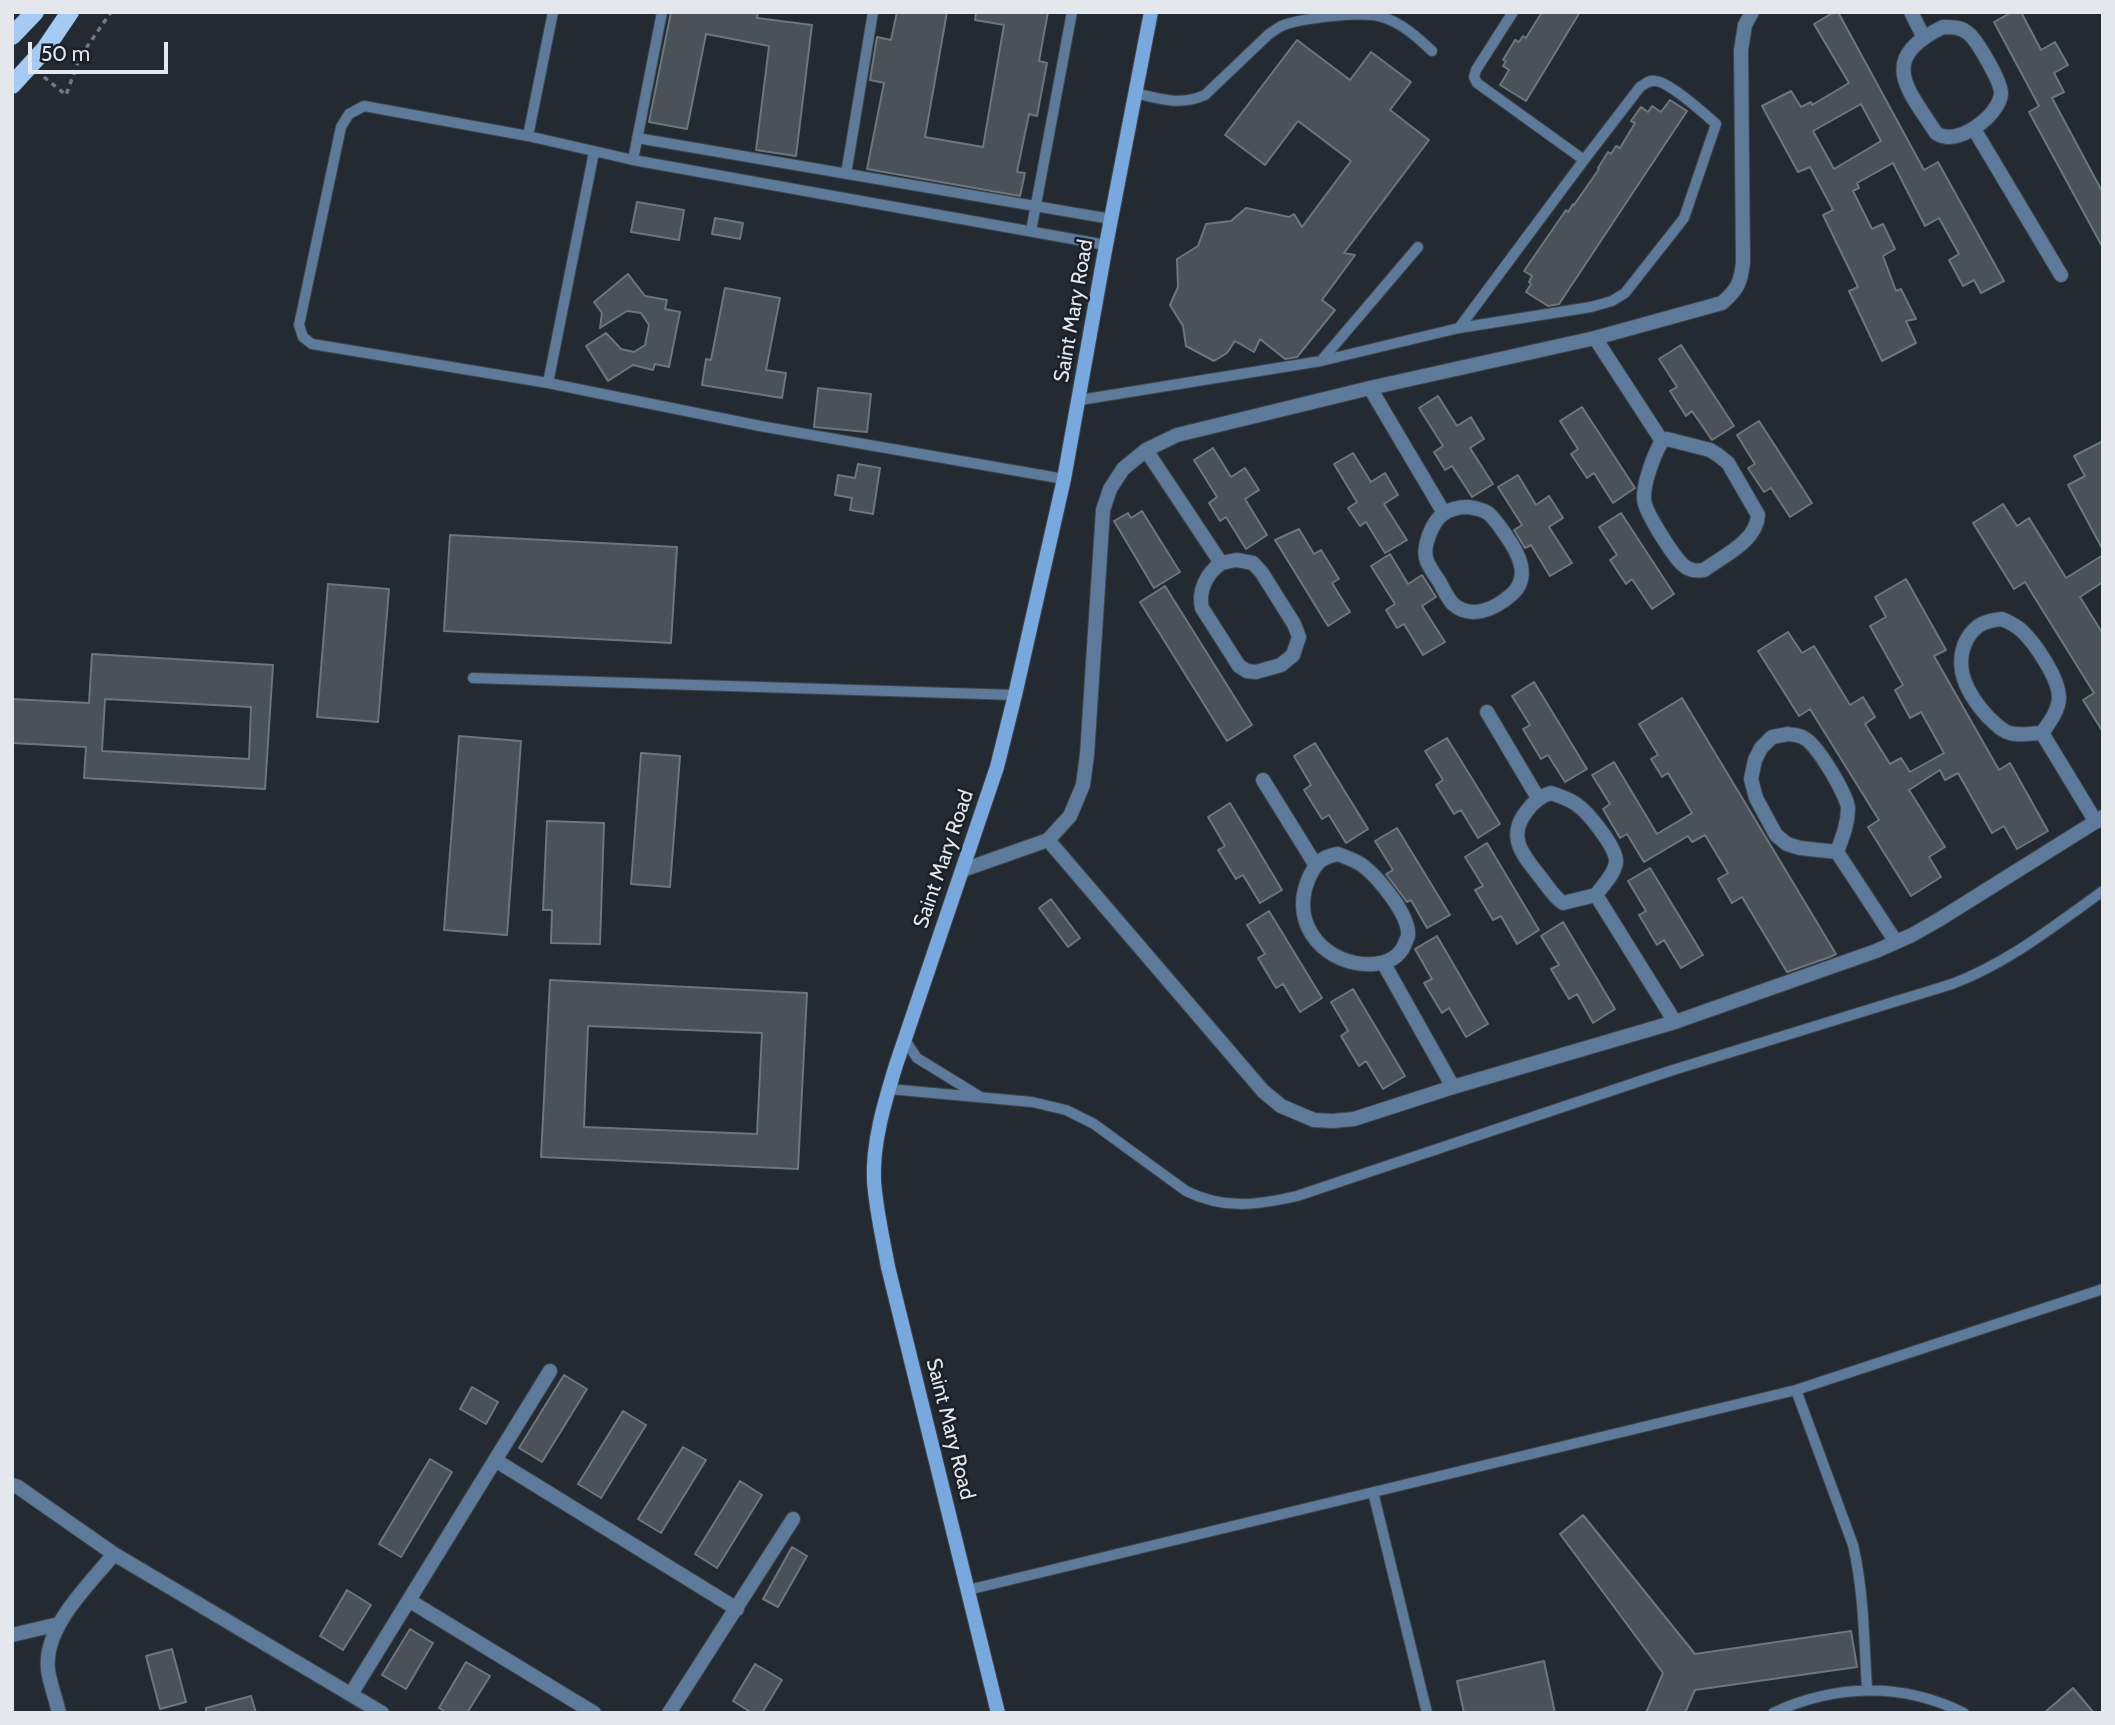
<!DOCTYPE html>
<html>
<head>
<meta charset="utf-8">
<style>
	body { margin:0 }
	#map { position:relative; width:2115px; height:1725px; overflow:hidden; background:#242a31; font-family:Cabin,sans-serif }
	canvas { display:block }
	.frame { position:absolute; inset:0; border:14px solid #e4e8ed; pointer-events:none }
	.scale { position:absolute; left:28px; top:42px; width:140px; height:32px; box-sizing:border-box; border:4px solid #e4e8ed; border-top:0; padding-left:9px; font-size:21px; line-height:24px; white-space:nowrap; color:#e4e8ed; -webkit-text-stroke:5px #1a2027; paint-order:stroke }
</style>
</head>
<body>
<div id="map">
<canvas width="2115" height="1725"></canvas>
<div class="frame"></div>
<div class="scale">50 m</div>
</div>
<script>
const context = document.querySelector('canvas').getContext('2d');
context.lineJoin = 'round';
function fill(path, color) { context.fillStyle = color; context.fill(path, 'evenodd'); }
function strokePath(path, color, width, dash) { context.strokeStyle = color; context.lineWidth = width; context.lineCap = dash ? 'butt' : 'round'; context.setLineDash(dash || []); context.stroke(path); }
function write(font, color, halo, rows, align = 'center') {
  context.font = font + ' Cabin,sans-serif'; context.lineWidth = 5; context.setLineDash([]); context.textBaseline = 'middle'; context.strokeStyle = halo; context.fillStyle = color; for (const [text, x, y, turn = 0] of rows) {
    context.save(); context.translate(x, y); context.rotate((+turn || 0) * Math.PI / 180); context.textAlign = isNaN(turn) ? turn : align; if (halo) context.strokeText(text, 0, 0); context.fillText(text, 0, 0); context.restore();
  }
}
const building = new Path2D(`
	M671 12H758L757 18 812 25 796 156 756 150 769 46 706 34 687 129 649 122Z
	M897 12H947L925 137 983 147 1004 25 975 20 976 12H1048L1039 61 1047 63 1037 116 1029 114 1017 172 1025 173 1020 196 867 169 884 83 870 80 877 37 891 40Z
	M1542 12H1580L1526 101 1500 85 1509 70 1503 66 1506 61 1503 60 1515 40 1519 42 1523 36 1526 38Z
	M1834 12H1838L1924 170 1938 162 2004 281 1981 293 1974 280 1963 286 1949 260 1959 254 1939 218 1925 226 1893 163 1857 183 1859 188 1853 191 1872 229 1883 224 1895 249 1883 256 1896 291 1901 289 1916 319 1906 321 1916 343 1882 361 1849 291 1858 287 1823 215 1833 210 1810 167 1798 172 1762 106 1791 91 1801 107 1811 102 1812 105 1849 83 1814 24ZM1861 104 1881 141 1834 169 1813 131Z
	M2012 12H2021L2041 50 2055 42 2068 65 2054 73 2064 92 2052 98 2103 193V248L2029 112 2039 106 1994 22Z
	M1297 40 1350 80 1371 52 1411 82 1390 110 1429 140 1344 253 1355 255 1322 300 1335 310 1297 357 1285 359 1260 339 1254 352 1235 341 1227 353 1214 361 1186 346 1183 326 1170 305 1178 287 1177 259 1198 246 1206 224 1231 221 1246 208 1289 217 1294 214 1302 227 1351 161 1298 121 1265 165 1225 135Z
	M1670 100 1687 111 1559 304 1548 306 1526 292 1531 284 1529 282 1532 276 1524 271 1566 210 1568 212 1573 204 1574 205 1599 169 1598 168 1608 152 1611 154 1616 146 1620 148 1635 123 1631 121 1641 107 1648 112 1652 106 1661 112Z
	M637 202 684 210 679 240 631 232Z
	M715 218 743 223 740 239 712 234Z
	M628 274 645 296 667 300 665 309 680 312 669 367 655 364 653 370 633 365 608 381 586 346 606 333 621 349 634 352 645 345 649 325 641 313 627 311 600 328 602 313 594 302Z
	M725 288 780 298 766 370 786 373 782 398 702 385 706 359 711 360Z
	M1681 345 1734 426 1712 440 1692 411 1686 416 1670 391 1677 387 1659 359Z
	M818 388 871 394 867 432 814 427Z
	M1438 396 1457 426 1471 417 1484 439 1470 448 1493 484 1472 497 1452 466 1445 470 1434 452 1443 446 1419 408Z
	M1582 407 1635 488 1613 503 1594 473 1587 478 1571 454 1578 449 1560 421Z
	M1759 421 1812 503 1790 517 1771 488 1764 492 1748 468 1755 464 1737 435Z
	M2103 441V550L2068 485 2085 476 2074 456Z
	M1213 448 1231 477 1245 468 1259 490 1245 499 1267 535 1246 549 1226 517 1220 521 1209 503 1217 497 1194 460Z
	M1353 453 1371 482 1385 473 1398 495 1384 504 1407 540 1385 553 1366 522 1360 526 1348 508 1357 502 1334 464Z
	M858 464 880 468 873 514 850 510 852 498 835 495 838 475 855 478Z
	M1518 475 1536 505 1549 496 1563 518 1549 527 1572 563 1550 576 1531 545 1525 548 1514 530 1522 525 1498 487Z
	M2003 504 2017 526 2029 518 2066 578 2103 555V582L2080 597 2103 634V732L2083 700 2094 693 2025 582 2014 589 1973 523Z
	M1142 511 1180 572 1154 588 1114 521 1128 513 1131 518Z
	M1621 513 1674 594 1652 609 1632 579 1626 584 1610 560 1617 555 1599 527Z
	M1299 529 1314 554 1321 550 1339 579 1332 583 1350 612 1328 626 1275 540Z
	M450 535 677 547 671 643 444 631Z
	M1390 554 1408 584 1422 575 1436 597 1422 606 1445 642 1423 655 1404 624 1397 628 1386 610 1395 604 1371 566Z
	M1906 579 1946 650 1934 656 1999 770 2010 763 2048 831 2017 849 2004 826 1992 833 1958 773 1945 780 1940 770 1909 790 1945 847 1929 857 1941 877 1911 896 1868 827 1879 820 1810 709 1799 716 1758 651 1788 632 1802 653 1814 646 1850 705 1863 697 1875 717 1865 724 1890 764 1901 758 1910 772 1944 753 1921 712 1910 718 1895 690 1903 685 1870 626 1886 617 1875 597Z
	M328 584 389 589 378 722 317 717Z
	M1165 586 1252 725 1227 741 1140 602Z
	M92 654 273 665 265 789 84 778 86 747 12 743V699L89 703ZM105 699 251 707 249 759 102 751Z
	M1534 682 1587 769 1565 782 1548 755 1541 759 1523 729 1530 725 1512 696Z
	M1682 698 1836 954 1830 957 1787 972 1742 897 1732 903 1718 879 1728 873 1705 835 1692 842 1688 836 1644 862 1627 834 1620 838 1603 809 1610 804 1592 775 1614 762 1657 834 1692 813 1668 773 1662 777 1651 759 1658 755 1639 724Z
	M459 736 521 741 507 935 444 930Z
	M1447 738 1500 824 1478 838 1461 810 1454 814 1436 785 1443 780 1425 751Z
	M1315 743 1368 829 1346 843 1329 815 1322 819 1304 790 1311 785 1294 756Z
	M641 753 680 756 670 887 631 884Z
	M1230 803 1282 890 1260 903 1243 875 1236 879 1218 850 1225 846 1208 817Z
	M547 821 604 823 600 944 551 943 552 910H543Z
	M1397 828 1450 915 1427 928 1411 900 1407 902 1386 874 1393 870 1375 841Z
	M1487 843 1539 930 1517 944 1501 916 1493 920 1475 890 1483 886 1465 857Z
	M1650 868 1703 955 1681 968 1664 940 1657 945 1639 915 1646 911 1628 881Z
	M1051 899 1080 938 1068 947 1039 908Z
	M1269 911 1322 998 1300 1012 1283 984 1276 988 1258 958 1265 954 1247 925Z
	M1563 922 1615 1009 1593 1023 1577 994 1569 999 1551 969 1559 965 1541 936Z
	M1437 936 1488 1024 1466 1037 1449 1008 1442 1013 1424 983 1432 979 1415 949Z
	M550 980 807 993 798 1169 541 1157ZM588 1026 762 1033 757 1134 584 1127Z
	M1353 989 1405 1076 1383 1089 1366 1061 1359 1066 1341 1036 1348 1031 1331 1002Z
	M564 1375 587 1389 542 1462 519 1448Z
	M472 1387 498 1402 486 1424 460 1409Z
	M623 1411 646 1425 601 1498 578 1484Z
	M683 1447 706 1460 661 1533 638 1519Z
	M430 1459 452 1472 401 1557 379 1544Z
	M740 1481 762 1495 717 1568 695 1554Z
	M1583 1515 1695 1654 1851 1631 1857 1667 1695 1690 1685 1713H1646L1663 1673 1560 1534Z
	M792 1547 807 1556 778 1607 763 1599Z
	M347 1590 371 1605 343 1650 320 1636Z
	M410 1629 433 1643 406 1689 382 1675Z
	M172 1649 186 1702 160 1709 146 1656Z
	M1544 1661 1555 1713H1464L1457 1681Z
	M466 1662 490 1676 467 1713H447L439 1708Z
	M755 1664 782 1680 762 1713H752L733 1701Z
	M2073 1688 2094 1713H2044Z
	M251 1696 256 1713H206V1708Z`);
const path = new Path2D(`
	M44 77 66 95 80 57 111 12`);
const lane = new Path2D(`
	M553 12 528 136 633 160 1106 245
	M1513 12 1476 70 1474 77 1477 83 1584 160
	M1135 93C1160 99 1180 106 1205 95L1269 34C1274 31 1278 27 1284 25 1303 18 1363 11 1382 17 1402 23 1417 37 1432 51
	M528 136 364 106 349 114 341 127 299 325 303 337 312 344 548 383 760 426 1064 479
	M637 138 1111 219
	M633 160 662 12
	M846 174 873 12
	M1031 231 1072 12
	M1321 361 1418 247
	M548 383 594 152
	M1080 400 1321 361 1459 328 1591 307 1612 301 1625 293 1684 218 1716 124C1705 114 1668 81 1655 81 1648 80 1645 84 1640 87L1584 160 1459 328
	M473 678 1015 695
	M905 1040 917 1058 979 1096
	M889 1089 1032 1102 1066 1110 1094 1124 1186 1191C1224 1210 1258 1205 1297 1196L1673 1070 1952 984C2008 963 2054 926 2103 891
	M1796 1390 1853 1545C1864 1592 1864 1641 1867 1689
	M1373 1492 1427 1713
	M968 1590 1796 1390 2103 1289
	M1773 1713C1835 1684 1902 1682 1964 1713`);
const street = new Path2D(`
	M1911 12 1923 36
	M1943 27C1952 27 1961 27 1968 33 1977 40 2002 83 2001 94 1999 116 1956 148 1936 133 1907 88 1877 59 1943 27Z
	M1974 129 2061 275
	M1595 338 1662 441
	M1370 388 1444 513
	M1667 439 1710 450 1718 455 1728 463 1758 515C1757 541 1723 556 1704 570 1696 571 1690 571 1683 565 1674 557 1644 511 1644 499 1643 484 1654 454 1662 441Z
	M1146 450 1221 563
	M1468 507C1475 508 1482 509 1488 513 1495 519 1500 527 1505 534 1518 552 1532 577 1511 595 1495 609 1471 620 1453 604 1447 598 1443 588 1439 581 1434 574 1428 566 1426 558 1423 546 1432 522 1443 514 1450 509 1459 507 1468 507Z
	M1237 560 1253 563 1262 573 1294 624 1299 637 1293 655 1281 665 1256 672 1247 671 1239 666 1202 608C1198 592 1206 574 1220 564 1224 562 1232 561 1237 560Z
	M2002 619C2009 622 2015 625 2021 630 2035 643 2059 678 2059 698 2059 710 2049 723 2042 733 2032 733 2020 736 2010 733 2001 731 1995 723 1988 717 1968 695 1952 668 1967 639 1976 624 1985 621 2002 619Z
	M1487 712 1538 798
	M2042 733 2096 822
	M1788 734C1793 735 1800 735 1804 738 1817 744 1847 795 1848 808 1848 824 1842 838 1837 852L1800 848 1787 844 1776 835 1756 798 1751 779 1755 760 1761 748 1772 737Z
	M1263 780 1315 864
	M1551 793C1560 796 1569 799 1576 804 1588 812 1617 848 1616 862 1615 874 1602 886 1596 895L1563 903C1554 897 1548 887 1541 878 1524 856 1506 838 1526 812 1533 802 1540 796 1551 793Z
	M1048 840 1263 1091 1281 1106 1314 1120 1333 1121 1354 1119 1453 1087 1675 1022 1876 951 1912 935 1940 919 2103 817
	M1837 852 1896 942
	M1338 854C1345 857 1355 860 1362 865 1378 877 1410 915 1408 936 1408 937 1404 945 1404 946 1398 958 1386 963 1374 964 1327 967 1289 926 1308 880 1315 864 1320 857 1338 854Z
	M963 870 1048 840 1070 816 1083 785 1087 755 1103 510 1110 489 1123 469 1146 450 1177 435 1370 388 1595 338 1722 303C1738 289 1741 282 1743 262L1741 50 1745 25 1752 12
	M1596 895 1675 1022
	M1384 964 1453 1087
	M495 1460 737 1609
	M12 1485 18 1487 114 1554 382 1713
	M410 1601 594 1713
	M12 1635 59 1624
	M351 1694 550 1371
	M59 1713C56 1699 50 1684 48 1670 43 1627 89 1585 114 1554
	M669 1713 793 1519`);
const secondary = new Path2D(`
	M998 1713 888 1267C883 1239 876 1210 874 1181 872 1143 885 1101 896 1065L997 767 1015 695 1064 479 1106 245 1151 12`);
const primary = new Path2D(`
	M12 36 35 12
	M12 85 45 49 70 12`);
const streetNames = [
	["Saint Mary Road",1074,311,-80],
	["Saint Mary Road",944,859,-71],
	["Saint Mary Road",950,1429,76]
];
fill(building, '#4a5158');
strokePath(building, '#6d757d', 2);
strokePath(lane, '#3f454b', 12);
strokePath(street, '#3f454b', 16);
strokePath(secondary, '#3f454b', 16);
strokePath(primary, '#3f454b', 19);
strokePath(path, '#73797f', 3.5, [5, 5]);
strokePath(lane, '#5d7a9b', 10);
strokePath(street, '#5d7a9b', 14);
strokePath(secondary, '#78a8dd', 14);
strokePath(primary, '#a5caf3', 18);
write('21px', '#e4e8ed', '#1a2027', streetNames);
</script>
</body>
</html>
